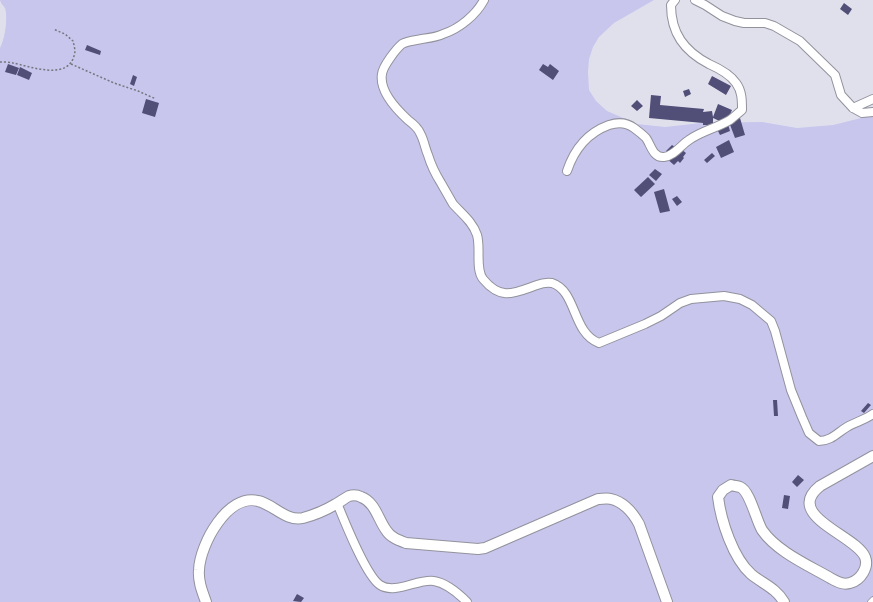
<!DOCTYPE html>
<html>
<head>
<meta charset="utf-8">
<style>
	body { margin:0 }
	canvas { display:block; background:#e0e0ed }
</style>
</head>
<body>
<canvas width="873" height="602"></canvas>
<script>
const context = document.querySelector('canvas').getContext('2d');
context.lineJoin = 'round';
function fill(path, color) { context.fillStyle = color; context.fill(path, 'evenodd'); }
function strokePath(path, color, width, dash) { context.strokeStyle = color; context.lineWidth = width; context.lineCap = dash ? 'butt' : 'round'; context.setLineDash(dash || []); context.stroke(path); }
const green = new Path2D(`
	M0 0H654L614 23 599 37 593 47 589 59 588 72 589 90 596 101 607 111 637 124 665 127 701 123 762 122 797 128 833 125 873 115V602H0V48C5 39 8 18 5 8 3 5 1 4 0 0Z`);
const building = new Path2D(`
	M844 3 852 9 848 15 840 9Z
	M87 45 101 51 100 55 85 50Z
	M8 64 19 68 16 75 5 72Z
	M543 64 548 67 550 64 559 71 553 80 539 70Z
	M20 67 32 73 29 80 17 75Z
	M133 75 137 77 134 86 130 84Z
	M712 76 731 86 726 95 708 84Z
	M689 89 691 94 685 97 683 91Z
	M651 95 661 96 660 105 704 109 703 112 712 111 713 117 718 104 732 110 726 124 713 118V125H703V123L649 118Z
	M146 99 159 103 155 117 142 113Z
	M637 100 643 106 637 111 631 106Z
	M740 118 745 135 735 138 729 122Z
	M728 124 730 131 720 135 717 129Z
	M729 140 734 152 721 158 716 147Z
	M672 145 675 147 676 145 686 153 683 157 684 158 680 163 678 161 674 165 666 158 669 154 666 151Z
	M712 153 715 156 707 163 704 160Z
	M655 169 662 174 656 181 649 175Z
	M648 177 655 184 641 197 634 190Z
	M664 189 670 211 660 213 654 192Z
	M677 196 682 202 677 206 672 199Z
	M773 400H777L778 416H774Z
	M868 403 871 405 864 413 861 411Z
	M798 475 804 480 797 487 792 482Z
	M784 495 790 496 788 509 782 508Z
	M297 594 304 598 301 602 293 601Z`);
const path = new Path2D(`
	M0 62C4 62 9 62 13 63 29 66 67 81 74 56 76 52 74 45 73 41L65 34 53 29
	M71 64 114 83 138 91 156 99`);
const service = new Path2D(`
	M870 602 873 599`);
const minor = new Path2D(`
	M484 0C476 15 459 29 443 34 437 37 429 38 422 39 417 40 407 41 402 44 396 49 383 66 382 74 379 91 396 109 408 120 412 123 418 128 420 133 424 140 425 148 428 155 431 165 436 175 441 183 445 190 449 197 453 204 461 213 473 222 477 235 481 248 475 269 483 279 501 301 514 293 537 285 542 283 546 282 552 283 577 291 572 333 599 343L645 324 661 316 680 303 691 299 724 296 740 299 752 305 771 321 775 331 791 390 802 417 809 433 819 441C831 441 837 433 847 427 855 422 865 420 873 414
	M695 0 705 5 722 16 735 21 744 23H765L774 26 800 41 835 75 841 95 853 108 862 113 873 112
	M853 108 873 99
	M567 171C574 150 587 133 609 125 618 122 626 122 634 128 638 131 643 135 646 138 651 145 653 158 664 157 674 156 681 145 689 140 701 131 717 128 730 120 734 117 738 113 742 110 742 100 742 91 736 83 730 74 718 68 709 64 684 51 671 33 671 5L675 0
	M337 503C344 520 366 576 380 585 395 595 419 578 434 581 446 583 459 594 467 602`);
const tertiary = new Path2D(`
	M206 602C202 591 198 581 199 570 200 544 228 493 258 501 273 504 286 522 303 518 314 515 326 510 336 504 340 502 345 498 349 496 353 495 357 495 361 497 375 502 378 519 386 530 390 537 398 540 406 543L478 549 485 548 598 499C602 499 607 498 611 499 624 502 633 513 639 524L667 602
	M784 602C776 588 763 584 751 574 733 558 721 521 718 497L723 490 731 485C734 486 737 486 740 487 750 491 756 520 762 530 777 552 810 566 832 579 838 582 843 585 850 583 861 580 869 567 865 557 856 535 783 516 820 486L873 456`);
fill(green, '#c8c6ed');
fill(building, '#514e77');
strokePath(service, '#92929d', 5.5);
strokePath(minor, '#92929d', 10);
strokePath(tertiary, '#92929d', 12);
strokePath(path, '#76767e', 1.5, [2, 2]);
strokePath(service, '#fff', 4);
strokePath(minor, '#fff', 8);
strokePath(tertiary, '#fff', 10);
</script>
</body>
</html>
